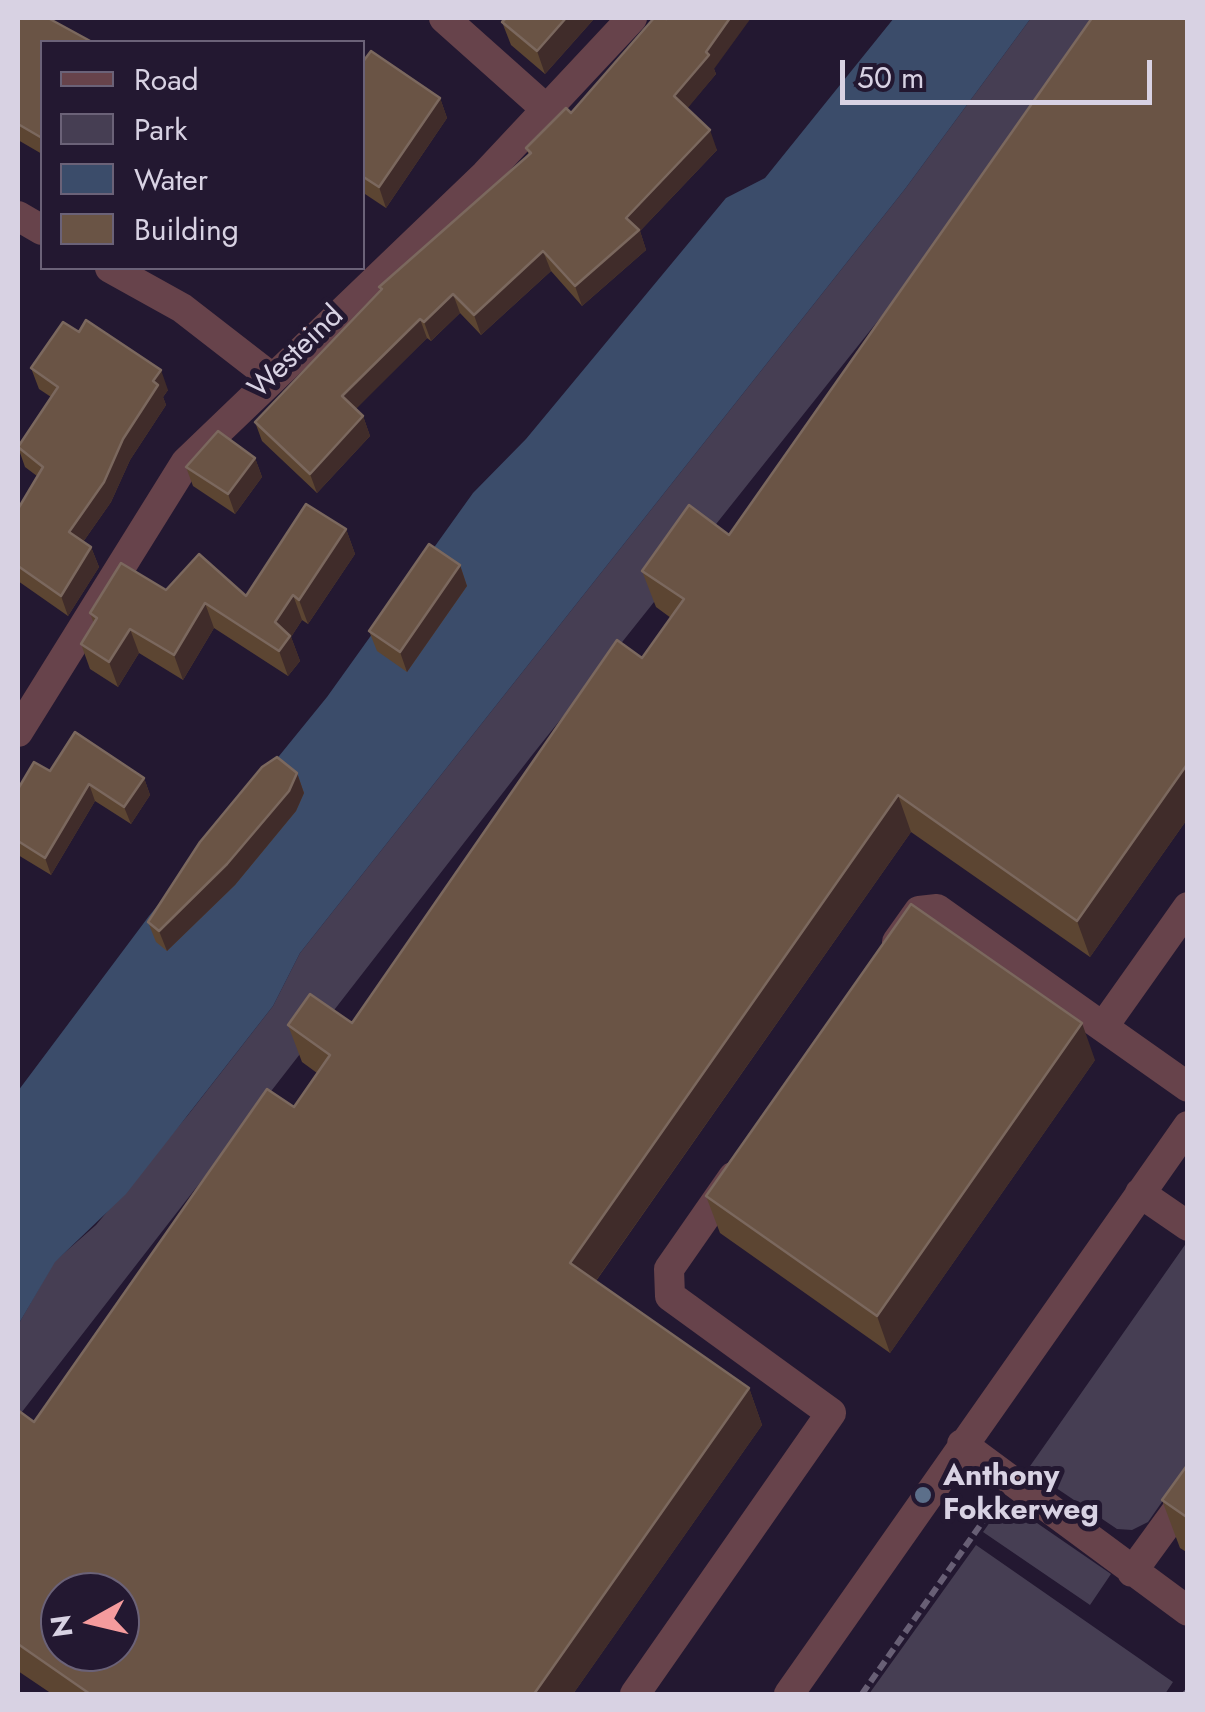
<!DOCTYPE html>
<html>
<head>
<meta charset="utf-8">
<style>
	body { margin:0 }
	#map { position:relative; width:1205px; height:1712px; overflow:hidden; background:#231831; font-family:Jost,sans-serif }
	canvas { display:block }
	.frame { position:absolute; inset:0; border:20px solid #d8d2e3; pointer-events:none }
	.legend { position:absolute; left:40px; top:40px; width:325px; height:230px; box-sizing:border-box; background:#231831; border:2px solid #6b6278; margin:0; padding:12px 18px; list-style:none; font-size:30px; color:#d8d2e3 }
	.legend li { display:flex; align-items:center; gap:20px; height:50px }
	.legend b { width:50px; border:2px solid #6b6278 }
	.north { position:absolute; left:40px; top:1572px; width:100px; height:100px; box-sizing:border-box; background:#231831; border:2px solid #6b6278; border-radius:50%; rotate:262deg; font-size:28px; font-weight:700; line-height:40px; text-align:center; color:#d8d2e3 }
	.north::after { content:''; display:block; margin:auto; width:35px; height:45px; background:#f59b9d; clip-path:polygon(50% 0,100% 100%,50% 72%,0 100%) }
	.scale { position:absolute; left:840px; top:60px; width:312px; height:45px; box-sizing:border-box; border:5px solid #d8d2e3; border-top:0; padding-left:12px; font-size:30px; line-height:35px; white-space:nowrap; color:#d8d2e3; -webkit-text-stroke:8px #231831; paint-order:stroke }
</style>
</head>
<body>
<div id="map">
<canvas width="1205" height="1712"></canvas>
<div class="frame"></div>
<ul class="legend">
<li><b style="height:12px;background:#67434b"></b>Road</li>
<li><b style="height:28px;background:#463e53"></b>Park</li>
<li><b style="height:28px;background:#3b4c6a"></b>Water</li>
<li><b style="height:28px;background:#6a5445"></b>Building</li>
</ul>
<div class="north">N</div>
<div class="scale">50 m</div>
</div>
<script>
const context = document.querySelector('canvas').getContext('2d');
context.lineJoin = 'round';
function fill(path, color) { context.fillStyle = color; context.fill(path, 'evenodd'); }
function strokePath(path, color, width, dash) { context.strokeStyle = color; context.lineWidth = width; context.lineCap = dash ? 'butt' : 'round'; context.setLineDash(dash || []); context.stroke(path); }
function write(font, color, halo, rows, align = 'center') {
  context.font = font + ' Jost,sans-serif'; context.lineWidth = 10; context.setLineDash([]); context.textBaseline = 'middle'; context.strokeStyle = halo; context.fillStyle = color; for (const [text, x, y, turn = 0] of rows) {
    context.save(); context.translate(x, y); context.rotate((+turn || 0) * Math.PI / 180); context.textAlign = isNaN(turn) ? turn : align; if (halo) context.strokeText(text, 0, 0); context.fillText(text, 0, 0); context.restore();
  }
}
const green = new Path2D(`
	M1031 18H1094L955 224 533 754 18 1417V1325L54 1262 96 1225 188 1115 273 1006 300 953 905 189Z
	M1187 1242V1466L1148 1522 1132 1530 1117 1529 1028 1469Z
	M1005 1501 1111 1574 1090 1605 983 1532Z
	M976 1545 1173 1682 1165 1694H869Z`);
const water = new Path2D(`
	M894 18H1031L905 189 300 953 273 1006 126 1194 55 1262 18 1325V1091L149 916 327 697 473 493 526 439 726 198 765 178Z`);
const path = new Path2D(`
	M862 1694 993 1507
	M1185 1694 1188 1691`);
const minor = new Path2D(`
	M444 18 546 109
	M18 216 42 230
	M110 268 182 308 271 377
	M18 732 186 462 485 175 632 18
	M897 942 919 911 937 909 1103 1027 1188 907
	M1103 1027 1188 1087
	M1140 1193 1188 1226
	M962 1444 1188 1611
	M1132 1572 1188 1495
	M635 1694 831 1413 670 1296 669 1269 733 1177
	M789 1694 1188 1126`);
const wall = new Path2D(`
	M18 18 42 42V154L18 140Z
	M1188 18V818L1090 957 911 832 596 1281 749 1388 762 1425 573 1694H52L18 1671V1413L34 1422 294 1107 317 1073 302 1062 288 1025 352 1023 642 658 671 618 656 607 642 571 729 535Z
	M593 20 545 74 511 45 502 22Z
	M362 63 440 98 447 118 386 208 362 192Z
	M714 69 716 74 687 108 717 150 640 231 646 250 582 306 551 271 481 335 460 313 431 341 427 338 355 409 363 416 370 436 317 493 262 441 255 422 380 291 379 287 529 155 526 148 571 113Z
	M31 368 168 390 163 397 166 405 130 460 111 502 83 542 91 547 99 567 68 616 18 581V509L37 476 25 467 18 447 51 397 39 389Z
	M255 458 262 477 235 514 193 486 186 467Z
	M346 529 355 554 308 624 302 620 291 637 300 661 288 676 214 628 183 680 139 653 118 687 90 669 81 644 94 624 90 613 166 590 246 596Z
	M460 565 467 586 407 672 377 651 369 631Z
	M50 771 144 778 150 795 131 824 95 801 51 875 18 855V789Z
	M297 773 304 793 296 811 235 885 167 951 156 942 148 922Z
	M1095 1060 890 1353 720 1233 706 1196Z
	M1188 1464V1553L1180 1548 1162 1500Z`);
const shadedWall = new Path2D(`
	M566 18H592L593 20 545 74 537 51Z
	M730 18H751L714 69 716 74 682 115 674 96Z
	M440 98 447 118 386 208 379 187Z
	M710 130 717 150 640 231 646 250 582 306 575 286 626 218Z
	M543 251 551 271 481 335 474 315Z
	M453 294 460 313 431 341 424 322Z
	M420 319 427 338 349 416 342 396Z
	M161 370 168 390 163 397 166 405 130 460 111 502 76 552 69 532 123 439 153 381Z
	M363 416 370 436 317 493 310 474Z
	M255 458 262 477 235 514 228 494Z
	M346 529 355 554 308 624 299 600Z
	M91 547 99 567 68 616 61 596Z
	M460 565 467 586 407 672 400 652Z
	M293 595 302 620 291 637 300 661 288 676 279 651 275 622Z
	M205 603 214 628 183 680 174 655Z
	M130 629 139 653 118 687 109 662Z
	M1188 763V818L1090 957 1077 921Z
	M297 773 304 793 296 811 235 885 167 951 159 931Z
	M144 778 150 795 131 824 124 807Z
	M89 784 95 801 51 875 45 858Z
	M898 795 911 832 583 1299 570 1263Z
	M1082 1023 1095 1060 890 1353 877 1316Z
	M749 1388 762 1425 573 1694H534Z`);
const building = new Path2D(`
	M18 18H48L92 42H42V138L18 124Z
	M506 18H566L537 51 502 22Z
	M654 18H664L666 19 667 18H730L706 52 709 55 674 96 710 130 626 218 639 230 575 286 543 251 474 315 453 294 424 322 420 319 342 396 363 416 310 474 255 422 382 289 379 287 531 153 526 148 566 108 571 113Z
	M1092 18H1188V763L1077 921 898 795 570 1263 749 1388 534 1694H90L18 1644V1413L19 1411 34 1422 267 1089 294 1107 330 1055 288 1025 310 994 352 1023 617 640 642 658 684 599 642 571 689 505 729 535ZM60 1592H120V1652H60Z
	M371 51 440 98 379 187 362 176V63Z
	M86 320 161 370 153 381 158 385 123 439 104 482 69 532 91 547 61 596 18 566V509L43 467 18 447 58 387 31 368 63 322 79 332Z
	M218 431 255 458 228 494 186 467Z
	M306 504 346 529 299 600 293 595 275 622 290 636 279 651 205 603 174 655 130 629 109 662 81 644 97 618 90 613 121 563 166 590 199 554 246 596Z
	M429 544 460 565 400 652 369 631Z
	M75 732 144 778 124 807 89 784 45 858 18 841V789L34 762 50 771Z
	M277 757 297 773 289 791 227 864 159 931 148 922 200 842 262 767Z
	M911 904 1082 1023 877 1316 706 1196Z
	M1188 1464V1518L1162 1500Z`);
const markers = [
	[923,1495,10,"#5c6f8a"]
];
const streetNames = [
	["Westeind",297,353,-44]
];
const poiNames = [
	["Anthony",943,1478],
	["Fokkerweg",943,1512]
];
fill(green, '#463e53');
fill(water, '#3b4c6a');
strokePath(path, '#685f75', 6, [10, 5]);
strokePath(minor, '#67434b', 30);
fill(wall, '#5c4532');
fill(shadedWall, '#402c2a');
fill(building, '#6a5445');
strokePath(building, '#7b685e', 2.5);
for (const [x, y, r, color] of markers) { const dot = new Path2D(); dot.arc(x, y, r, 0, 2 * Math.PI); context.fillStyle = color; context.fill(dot); strokePath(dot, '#231831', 4); }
write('30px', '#d8d2e3', '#231831', streetNames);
write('bold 30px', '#d8d2e3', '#231831', poiNames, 'left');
</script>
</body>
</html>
